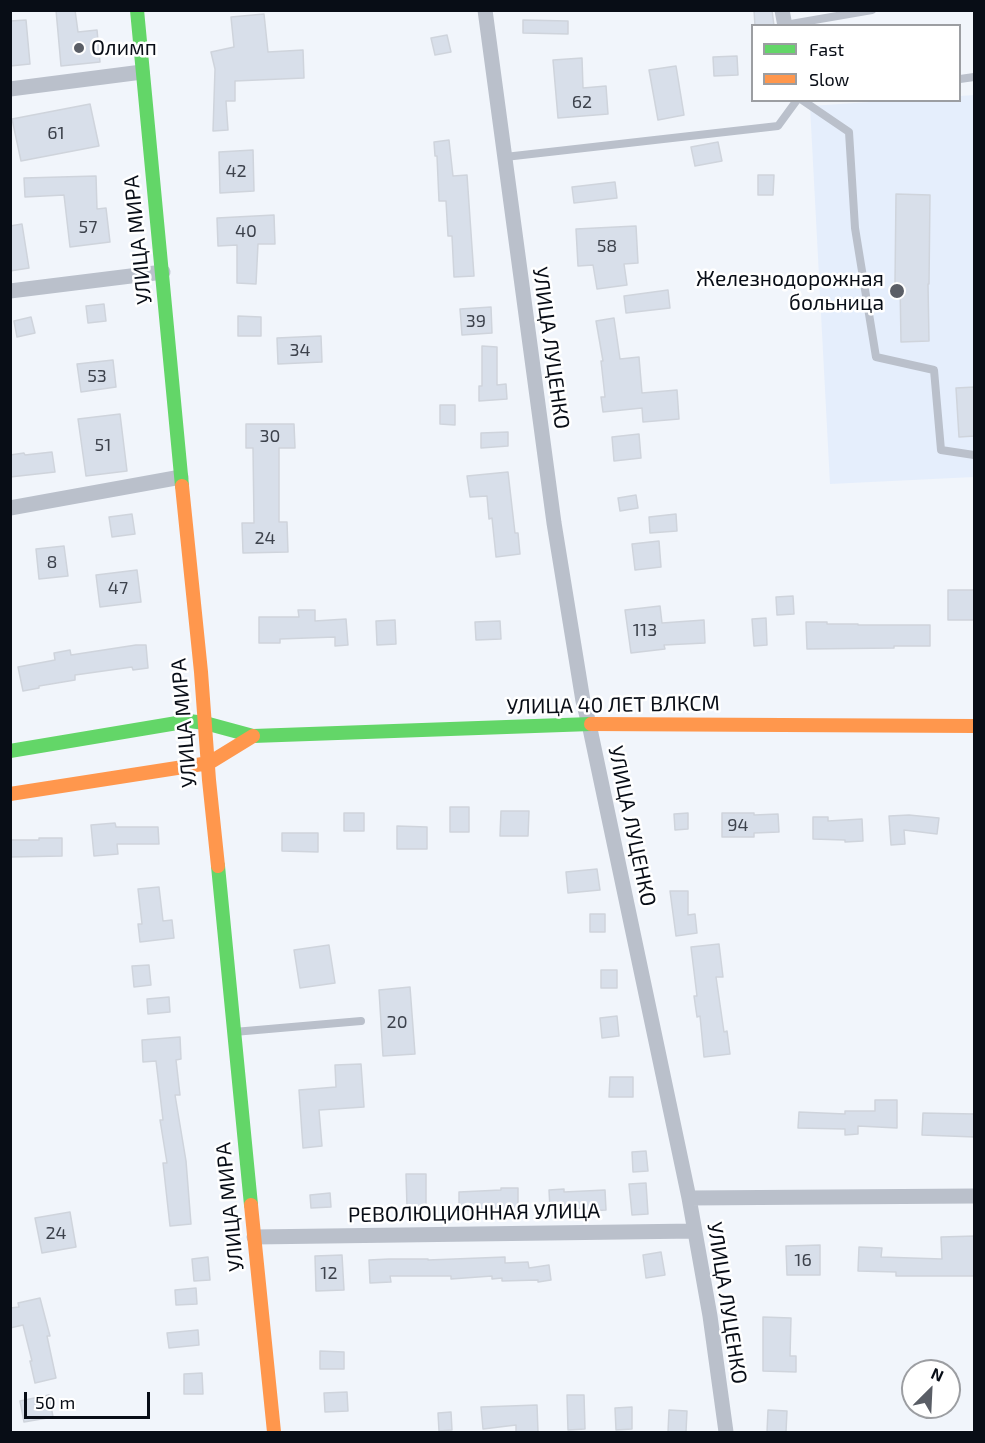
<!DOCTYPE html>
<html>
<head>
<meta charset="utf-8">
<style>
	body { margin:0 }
	#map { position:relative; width:985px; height:1443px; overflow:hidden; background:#f1f5fb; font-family:"Exo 2",sans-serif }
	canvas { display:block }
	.frame { position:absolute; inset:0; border:12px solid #080d16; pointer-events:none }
	.legend { position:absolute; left:751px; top:24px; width:210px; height:78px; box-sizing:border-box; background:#fff; border:2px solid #9c9ea2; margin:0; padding:8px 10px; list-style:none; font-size:18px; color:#080d16 }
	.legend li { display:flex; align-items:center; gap:12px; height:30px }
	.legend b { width:30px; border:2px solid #9c9ea2 }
	.north { position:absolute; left:901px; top:1359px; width:60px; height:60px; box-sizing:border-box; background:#fff; border:2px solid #9c9ea2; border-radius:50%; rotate:24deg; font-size:16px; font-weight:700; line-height:24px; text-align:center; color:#080d16 }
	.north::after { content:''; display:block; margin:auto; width:21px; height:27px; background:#5a5e66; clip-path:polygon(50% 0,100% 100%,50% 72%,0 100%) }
	.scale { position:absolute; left:24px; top:1392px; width:126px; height:27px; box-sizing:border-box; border:3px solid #080d16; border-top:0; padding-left:8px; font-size:18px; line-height:21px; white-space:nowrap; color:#080d16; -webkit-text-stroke:4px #fff; paint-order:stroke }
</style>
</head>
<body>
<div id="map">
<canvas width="985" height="1443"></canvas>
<div class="frame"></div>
<ul class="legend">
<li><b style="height:8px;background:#63d668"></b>Fast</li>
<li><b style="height:8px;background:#ff974d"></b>Slow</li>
</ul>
<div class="north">N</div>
<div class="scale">50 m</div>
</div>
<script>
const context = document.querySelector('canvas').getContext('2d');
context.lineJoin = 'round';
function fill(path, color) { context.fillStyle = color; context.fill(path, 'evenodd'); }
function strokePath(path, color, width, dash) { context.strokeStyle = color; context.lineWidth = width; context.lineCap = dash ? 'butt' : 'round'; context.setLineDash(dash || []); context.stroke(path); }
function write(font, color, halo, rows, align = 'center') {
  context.font = font + ' "Exo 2",sans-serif'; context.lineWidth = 5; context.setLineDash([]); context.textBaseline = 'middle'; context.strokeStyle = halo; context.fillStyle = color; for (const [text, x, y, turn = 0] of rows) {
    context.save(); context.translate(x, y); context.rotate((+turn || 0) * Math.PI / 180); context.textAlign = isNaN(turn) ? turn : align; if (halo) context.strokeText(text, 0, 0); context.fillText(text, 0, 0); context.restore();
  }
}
const built = new Path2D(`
	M974 95V477L830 484 810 106 885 101 960 100V96Z`);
const building = new Path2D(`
	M56 10H75L78 32 97 30 100 62 61 66Z
	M754 10H772L774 26H755Z
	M264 14 268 52 303 50 304 78 235 81V101H226L228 130 213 131 215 69 211 52 234 47 231 17Z
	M26 20 30 64 10 66V21Z
	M523 20 568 21V34L523 33Z
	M447 35 451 52 435 55 431 38Z
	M737 56 738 75 714 76 713 57Z
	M582 58 583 88 606 86 608 114 558 118 553 60Z
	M676 66 684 115 658 120 649 70Z
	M90 104 99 146 21 161 12 119Z
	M449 140 453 176 467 175 474 276 454 277 452 236H448L446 201H439L437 156H435L434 142Z
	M718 142 722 161 695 166 691 147Z
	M253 150 254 191 220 193 219 152Z
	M758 175H774L773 195H758Z
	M96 176 97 209 106 208 110 242 70 247 64 195 25 197 24 178Z
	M615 182 617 198 574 203 572 187Z
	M896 194 930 195 929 284H928L929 341 901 342 900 283H895Z
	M274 215 275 244H258L256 284 237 283V245L218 246 217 218Z
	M22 224 29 268 10 271V226Z
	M636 226 638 263 624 264 627 285 597 289 593 265 578 266 576 229Z
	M668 290 670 308 626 313 624 296Z
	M104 304 106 321 88 323 86 306Z
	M491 307 492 333 462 335 460 309Z
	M238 316 261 317V336H238Z
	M31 317 35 333 17 337 14 321Z
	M614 318 620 359 639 357 642 393 677 390 679 419 643 422 642 408 603 412 601 397H605L601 361H603L596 321Z
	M321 336 322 362 278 364 277 338Z
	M482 346 497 347V385L506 384 507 399 479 401V386H482Z
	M113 360 116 387 81 392 77 364Z
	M975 387V436L959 437 956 388Z
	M440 405H455V425L440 424Z
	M120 414 127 471 86 476 78 419Z
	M246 424H294L295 448H279V522H287L288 552 243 553 242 523H254L253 448H246Z
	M508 432V446L481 448V433Z
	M639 434 641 458 614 461 612 437Z
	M52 452 55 472 10 477V455L24 453 25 455Z
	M508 472 515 533H518L520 554 496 557 492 518 489 519 487 496 470 497 467 476Z
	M636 495 638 508 620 511 618 498Z
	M132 514 135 534 112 537 109 517Z
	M676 514 677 531 650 533 649 517Z
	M659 541 661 567 635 570 632 544Z
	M64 546 68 576 39 579 36 549Z
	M137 570 141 602 100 607 96 575Z
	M948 590H975V620H948Z
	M793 596 794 614 777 615 776 597Z
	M660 606 662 623 704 620 705 643 664 645 665 649 631 653 625 610Z
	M298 610H315V621L346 619 348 645 335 646V637L280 639V643H259V617H299Z
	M766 618 767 645 754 646 752 619Z
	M395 620 396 644 377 645 376 621Z
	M500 621 501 639 476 640 475 622Z
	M806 622H827V624H858V625H930V646H894V648L807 649Z
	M136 645H146L148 668 133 670 132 667 75 675V680L39 686V688L23 691 18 667 55 660 54 653 70 650 71 655Z
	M450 807H469V832H450Z
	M501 811H529L528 836H500Z
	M344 813H364V831H344Z
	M688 813V829L675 830 674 814Z
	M722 813H754V815L778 814 779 832 754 833V837H722Z
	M909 815 939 818 937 834 904 830 905 844 891 845 889 816Z
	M813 817H828V821L862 819 863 841 845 842V840L813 839Z
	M115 823 116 827H158L159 844H117L118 854 94 856 91 825Z
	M397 826 427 827V849H397Z
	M282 833H318V852L282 851Z
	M39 838H62V856L10 857V840H39Z
	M597 869 600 890 568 893 566 872Z
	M159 887 163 921 172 920 174 938 140 942 138 924H142L138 889Z
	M670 891H688V915L695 914 697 933 676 936Z
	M590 914H605V932H590Z
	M719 944 723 977H716L724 1032 727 1031 730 1054 704 1057 700 1016 697 1017 694 996H697L691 947Z
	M329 945 335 983 300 988 294 950Z
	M149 965 151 985 134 987 132 966Z
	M601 970H617V988H601Z
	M410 987 415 1054 383 1056 379 990Z
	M169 997 170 1012 148 1014 147 999Z
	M617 1016 619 1036 602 1038 600 1018Z
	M180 1037 181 1059 176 1060 180 1095H175L186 1161 191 1224 170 1226 163 1163H167L160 1120H163L156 1061 143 1062 142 1040Z
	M361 1064 364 1107 319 1110 322 1146 303 1148 299 1090 336 1087 335 1065Z
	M610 1077H633V1097H609Z
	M875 1100H897V1128L858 1126V1134L845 1135V1129L798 1128 799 1112 845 1114V1111H875Z
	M923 1113 975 1114V1137L922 1135Z
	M646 1151 648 1171 633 1172 632 1152Z
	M406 1174H426V1207H407Z
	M646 1183 648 1214 632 1215 629 1184Z
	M501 1188H518V1210L501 1211V1209L459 1210V1192L501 1190Z
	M564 1189V1192L605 1190 606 1210 586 1211V1208L550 1209 549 1190Z
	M330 1193 331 1207 311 1208 310 1195Z
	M70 1212 76 1247 42 1253 35 1218Z
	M975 1236V1276H896V1272L858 1271 859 1247 882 1248 881 1257 942 1259 941 1237Z
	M820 1245V1275H787L786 1246Z
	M661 1252 665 1275 646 1278 643 1255Z
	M342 1255 344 1290 316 1291 315 1256Z
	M208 1257 210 1280 194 1281 192 1259Z
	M505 1257V1263L528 1262 529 1268 549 1265 551 1280 538 1282V1280L502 1281V1278L492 1279V1276L451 1279V1276H390L391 1282 370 1283 369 1260 389 1259H428V1260Z
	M196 1288 197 1304 176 1305 175 1290Z
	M40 1298 50 1336H47L56 1378 35 1383 30 1361H32L23 1325 10 1328V1308L19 1307 18 1303Z
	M763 1317 791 1318 790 1356H796V1372L763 1371Z
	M198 1330 199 1345 169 1348 167 1333Z
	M320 1351 344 1352V1369H320Z
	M202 1373 203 1394H184V1374Z
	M347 1392 348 1411 325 1412 324 1393Z
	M49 1395 53 1417 24 1422 20 1401Z
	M567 1395H584L585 1429 568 1430Z
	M537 1405 538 1432H516V1425L483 1429 481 1407Z
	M632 1407V1429L616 1430 615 1408Z
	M669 1410 687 1411 686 1432H668Z
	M768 1410 787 1411 786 1432H767Z
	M451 1412 452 1430 439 1431 438 1413Z`);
const lane = new Path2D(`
	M785 25 872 10
	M960 79 974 77
	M802 100 849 132 855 228 876 357 934 370 941 450 974 455
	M505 157 778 126 797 100
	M234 1032 361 1021`);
const street = new Path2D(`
	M485 10 554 523 583 701 589 724 689 1198 710 1316 726 1432
	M782 10 785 26
	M10 89 142 72
	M10 291 163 272
	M10 508 181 477
	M689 1198 974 1196
	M254 1237 695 1231`);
const fast = new Path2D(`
	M137 10 182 486
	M10 751 189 721 205 723 253 736 591 724
	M218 866 251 1205`);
const slow = new Path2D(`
	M182 486 201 672 209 780 218 866
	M591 724 974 726
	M10 794 209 763 253 736
	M251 1205 274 1432`);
const markers = [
	[79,48,6,"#5a5e66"],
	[897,291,8,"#5a5e66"]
];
const numberNames = [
	["62",582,102],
	["61",56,133],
	["42",236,171],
	["57",88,227],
	["40",246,231],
	["58",607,246],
	["39",476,321],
	["34",300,350],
	["53",97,376],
	["30",270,436],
	["51",103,445],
	["24",265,538],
	["8",52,562],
	["47",118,588],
	["113",645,630],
	["94",738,825],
	["20",397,1022],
	["24",56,1233],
	["16",803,1260],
	["12",329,1273]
];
const poiNames = [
	["Олимп",91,48],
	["Железнодорожная",884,279,"right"],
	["больница",884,303,"right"]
];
const streetNames = [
	["УЛИЦА МИРА",138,240,-96],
	["УЛИЦА ЛУЦЕНКО",551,348,82],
	["УЛИЦА 40 ЛЕТ ВЛКСМ",613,705,-1],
	["УЛИЦА МИРА",184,723,-95],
	["УЛИЦА ЛУЦЕНКО",632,826,78],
	["УЛИЦА МИРА",230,1207,-96],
	["РЕВОЛЮЦИОННАЯ УЛИЦА",474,1213,-1],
	["УЛИЦА ЛУЦЕНКО",727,1303,81]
];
fill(built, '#e5eefc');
fill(building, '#d8dfea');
strokePath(building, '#cfd4dc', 1.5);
strokePath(lane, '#bac0cb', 8);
strokePath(street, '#bac0cb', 15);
strokePath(fast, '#63d668', 14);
strokePath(slow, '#ff974d', 14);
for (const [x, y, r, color] of markers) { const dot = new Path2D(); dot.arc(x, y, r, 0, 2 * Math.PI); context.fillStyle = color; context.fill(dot); strokePath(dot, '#fff', 2); }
write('18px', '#3d424c', null, numberNames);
write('21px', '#080d16', '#fff', poiNames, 'left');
write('21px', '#080d16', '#fff', streetNames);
</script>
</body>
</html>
